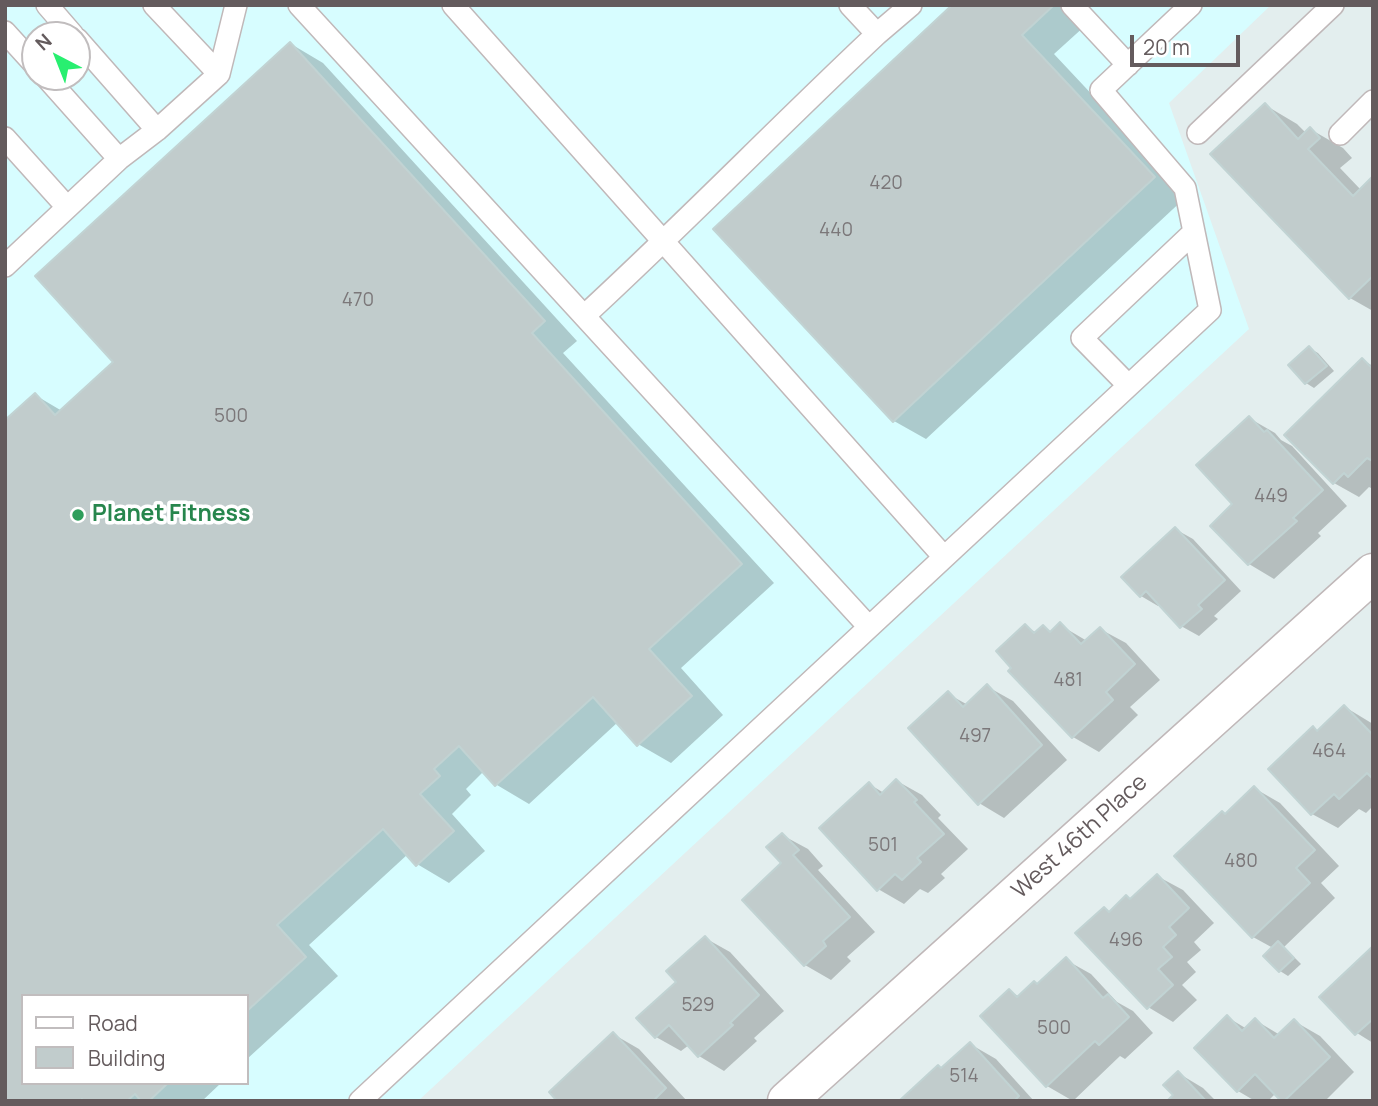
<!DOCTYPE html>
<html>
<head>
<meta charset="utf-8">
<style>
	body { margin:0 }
	#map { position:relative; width:1378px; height:1106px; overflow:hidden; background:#e3eeee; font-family:Manrope,sans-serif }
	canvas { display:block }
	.frame { position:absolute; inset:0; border:7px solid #645b5d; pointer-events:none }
	.legend { position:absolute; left:21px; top:994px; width:228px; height:91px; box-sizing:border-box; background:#fff; border:2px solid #c1bdbe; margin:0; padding:9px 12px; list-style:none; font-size:21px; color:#645b5d }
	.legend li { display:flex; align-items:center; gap:14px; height:35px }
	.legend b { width:35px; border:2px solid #c1bdbe }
	.north { position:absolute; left:21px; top:21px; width:70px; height:70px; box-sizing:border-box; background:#fff; border:2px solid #c1bdbe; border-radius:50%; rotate:318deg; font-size:19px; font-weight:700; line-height:28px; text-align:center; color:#645b5d }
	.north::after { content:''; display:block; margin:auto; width:24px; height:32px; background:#28ef70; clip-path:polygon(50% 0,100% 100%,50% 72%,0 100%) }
	.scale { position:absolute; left:1130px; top:35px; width:110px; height:32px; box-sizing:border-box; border:4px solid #645b5d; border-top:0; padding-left:9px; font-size:21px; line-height:24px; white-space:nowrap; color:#645b5d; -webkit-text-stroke:5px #fff; paint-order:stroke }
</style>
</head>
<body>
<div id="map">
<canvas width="1378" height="1106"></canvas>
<div class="frame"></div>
<ul class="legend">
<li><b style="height:9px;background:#fff"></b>Road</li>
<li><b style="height:19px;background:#c1cccc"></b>Building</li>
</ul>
<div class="north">N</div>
<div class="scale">20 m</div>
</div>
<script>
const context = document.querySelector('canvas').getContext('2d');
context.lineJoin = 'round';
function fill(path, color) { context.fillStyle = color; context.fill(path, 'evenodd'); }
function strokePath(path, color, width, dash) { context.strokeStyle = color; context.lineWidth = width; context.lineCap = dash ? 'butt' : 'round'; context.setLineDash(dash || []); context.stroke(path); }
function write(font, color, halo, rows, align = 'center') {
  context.font = font + ' Manrope,sans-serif'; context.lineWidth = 7; context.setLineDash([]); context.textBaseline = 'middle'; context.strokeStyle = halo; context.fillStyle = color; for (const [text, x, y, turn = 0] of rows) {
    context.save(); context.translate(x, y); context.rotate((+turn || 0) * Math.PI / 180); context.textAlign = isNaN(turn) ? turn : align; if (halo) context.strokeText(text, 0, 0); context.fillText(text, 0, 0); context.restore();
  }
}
const commercial = new Path2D(`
	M5 5H1271L1169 103 1249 329 418 1101H5ZM35 35H77V77H35ZM23 996H247V1083H23Z`);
const shadow = new Path2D(`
	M954 5H1068L1086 25 1054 54 1187 196 926 439 894 421Z
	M291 44 323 63 577 341 563 353 774 583 681 668 723 715 671 763 638 744 618 722 529 804 497 785 484 771 466 789 471 795 452 814 485 851 449 883 417 864 408 854 309 945 338 976 247 1059V996H23V1083H221L202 1101H5L35 395 62 411 116 362Z
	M1265 105 1297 124 1306 133 1310 129 1343 148 1352 158 1340 168 1361 190 1373 179V311L1350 298Z
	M1309 348 1318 353 1334 371 1314 388 1306 383Z
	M1362 360 1373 366V489L1369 487 1359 497 1334 483Z
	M1249 418 1275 433 1281 440 1292 446 1347 506 1318 533 1321 536 1274 579 1249 564 1235 504Z
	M1175 529 1193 539 1241 591 1214 616 1218 619 1199 636 1181 626 1160 604 1158 606 1141 596Z
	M1060 625 1087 641 1100 629 1126 643 1160 680 1130 707 1138 715 1099 752 1073 737 1011 671 1025 626 1037 633 1043 627 1052 632Z
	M988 687 1013 701 1067 760 1004 818 979 803 948 694 968 705Z
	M1345 707 1373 724V806L1366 813 1359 809 1338 828 1312 814 1313 729 1319 732Z
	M897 781 922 795 941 815 938 818 968 849 941 874 945 878 928 893 920 889 904 904 878 889 869 784 884 793Z
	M1254 788 1280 803 1339 866 1321 883 1335 898 1284 947 1301 964 1288 976 1280 971 1266 956 1273 948 1253 937 1177 856 1226 815Z
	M782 835 808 849 823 866 818 870 875 932 847 957 851 961 831 980 805 965 745 900 784 863Z
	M1157 876 1183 890 1214 923 1194 942 1201 950 1187 962 1196 972 1182 985 1197 1000 1173 1022 1148 1007 1104 909 1111 913 1131 900Z
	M705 938 730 952 784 1011 754 1038 757 1041 724 1071 699 1056 689 1045 681 1051 656 1037 678 982Z
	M1373 949V1043L1357 1033Z
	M1066 960 1091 974 1117 1002 1133 1011 1153 1033 1125 1059 1120 1056 1073 1101 1047 1086 1009 991 1020 997 1038 985Z
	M1227 1017 1247 1029 1255 1020 1280 1035 1294 1021 1320 1036 1354 1072 1325 1101H1284L1276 1093 1268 1101H1255L1238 1091Z
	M613 1034 639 1049 687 1101H559Z
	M970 1044 996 1059 1034 1101H902L942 1069Z
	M1178 1073 1203 1088 1216 1101H1170L1176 1095Z`);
const building = new Path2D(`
	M952 5H1054L1022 35 1155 177 893 422 713 229Z
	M290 42 545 321 532 333 742 564 649 649 692 696 637 746 593 697 495 786 459 746 434 769 440 776 420 794 454 831 416 866 383 829 277 925 306 957 247 1011V996H23V1083H168L149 1101H141L135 1094 127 1101H83L82 1099 80 1101H5V420L35 393 55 415 113 362 35 276Z
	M1265 103 1298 139 1310 127 1320 138 1308 149 1353 196 1373 176V276L1349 299 1210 154Z
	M1309 346 1327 366 1305 384 1288 365Z
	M1362 358 1373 369V461L1367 458 1348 477 1344 473 1333 484 1284 435Z
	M1249 416 1264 432 1267 430 1323 490 1293 518 1297 521 1248 565 1210 526 1232 504 1196 465Z
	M1175 527 1225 580 1198 605 1202 609 1180 628 1146 591 1140 597 1121 577Z
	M1060 622 1081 644 1100 627 1135 664 1106 692 1113 700 1072 738 1008 671 1011 668 996 651 1025 624 1034 633 1043 625 1050 632Z
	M987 684 1042 745 978 805 908 728 948 691 963 707Z
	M1344 705 1373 735V779L1367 773 1339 799 1334 794 1311 815 1268 769 1313 726 1317 731Z
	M896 779 917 800 914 802 944 834 917 858 921 862 902 880 895 874 877 891 819 828 869 782 880 795Z
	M1254 786 1315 850 1296 868 1310 883 1252 938 1174 856 1222 811 1225 814Z
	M782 833 799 850 793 855 850 917 823 941 826 946 804 966 742 900 781 863 766 847Z
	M1157 874 1189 908 1169 927 1176 935 1163 947 1172 957 1158 969 1173 985 1147 1009 1075 933 1104 907 1109 912 1126 895 1130 899Z
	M705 936 759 995 730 1023 733 1025 698 1057 669 1025 655 1038 636 1018 676 982 666 971Z
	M1278 941 1294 958 1279 972 1263 956Z
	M1373 946V1019L1355 1035 1319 997Z
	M1066 957 1103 998 1108 994 1129 1017 1099 1045 1095 1041 1046 1087 980 1016 1009 989 1017 997 1034 981 1037 984Z
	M1227 1015 1242 1031 1255 1018 1274 1038 1294 1019 1330 1057 1284 1101H1281L1255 1074 1237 1092 1194 1048Z
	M613 1032 666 1088 653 1101H557L549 1092Z
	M970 1042 1019 1096 1014 1101H899L938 1065 941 1068Z
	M1178 1071 1206 1101H1167L1173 1095 1163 1085Z`);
const lane = new Path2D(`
	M47 5 73 35
	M154 5 219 74
	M299 5 869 627
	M453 5 944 557
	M850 5 877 34 911 5
	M1072 5 1128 65
	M5 32 35 65
	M77 39 157 130
	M46 77 119 159
	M1198 133 1333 5
	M1340 134 1373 101
	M5 138 67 207
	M5 266 119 159 157 130 219 74 236 5
	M584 316C684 224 778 127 877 34
	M1128 385 1082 338 1194 232
	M360 1101 1210 310 1185 188 1101 90 1191 5`);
const street = new Path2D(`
	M787 1101 1373 573`);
const markers = [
	[78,515,7,"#2e9e5b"]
];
const numberNames = [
	["420",886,184],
	["440",836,231],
	["470",358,301],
	["500",231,417],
	["449",1271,497],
	["481",1068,681],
	["497",975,737],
	["464",1329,752],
	["501",883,846],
	["480",1241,862],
	["496",1126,941],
	["529",698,1006],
	["500",1054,1029],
	["514",964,1077]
];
const leisureNames = [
	["Planet Fitness",92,515]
];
const streetNames = [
	["West 46th Place",1080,837,-42]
];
fill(commercial, '#d7fdff');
fill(shadow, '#0003');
fill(building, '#c1cccc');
strokePath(building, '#c1d3d3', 2);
strokePath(lane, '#c0b8b9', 24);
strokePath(street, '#c0b8b9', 41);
strokePath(lane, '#fff', 21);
strokePath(street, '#fff', 38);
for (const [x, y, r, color] of markers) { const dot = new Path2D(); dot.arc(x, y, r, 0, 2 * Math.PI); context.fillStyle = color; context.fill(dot); strokePath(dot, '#fff', 2.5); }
write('19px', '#7b7779', null, numberNames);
write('bold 23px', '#27864d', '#fff', leisureNames, 'left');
write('23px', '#645b5d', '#fff', streetNames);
</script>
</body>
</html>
